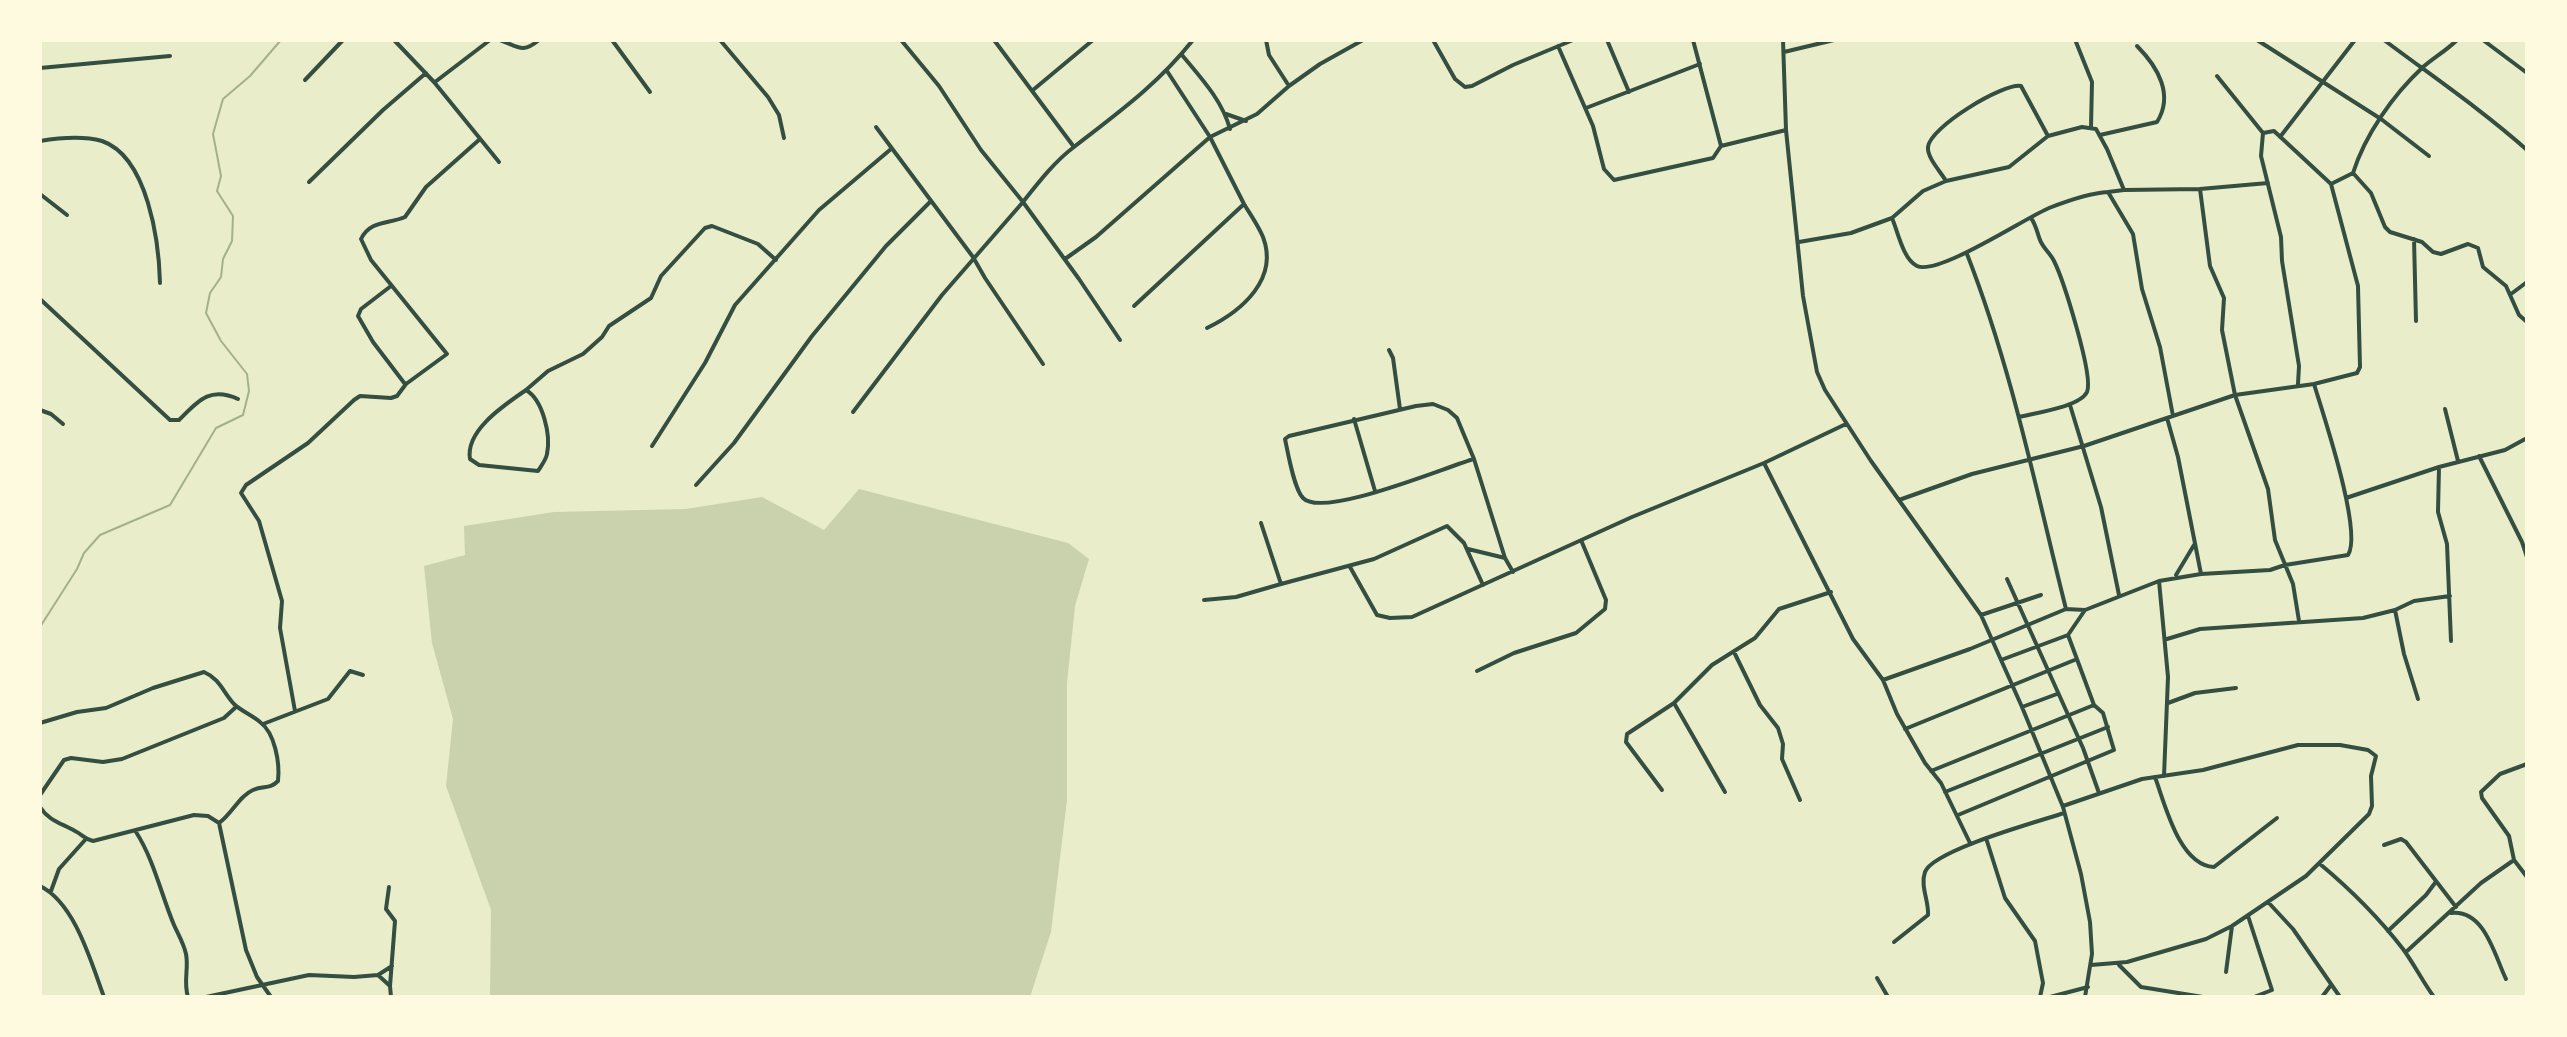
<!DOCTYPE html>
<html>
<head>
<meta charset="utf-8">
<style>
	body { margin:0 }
	#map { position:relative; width:2567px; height:1037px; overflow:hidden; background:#e9edc9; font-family:"Titillium Web",sans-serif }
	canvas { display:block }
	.frame { position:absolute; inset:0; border:42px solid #fefae0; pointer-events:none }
</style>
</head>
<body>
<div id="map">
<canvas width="2567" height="1037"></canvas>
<div class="frame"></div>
</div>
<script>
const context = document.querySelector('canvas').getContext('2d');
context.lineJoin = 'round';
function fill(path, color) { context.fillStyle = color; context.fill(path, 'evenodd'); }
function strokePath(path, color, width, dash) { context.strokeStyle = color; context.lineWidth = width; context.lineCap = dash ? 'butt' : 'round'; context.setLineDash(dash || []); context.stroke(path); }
const green = new Path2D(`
	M859 489 1068 543 1089 559 1075 606 1067 683V800L1051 932 1030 997H490L491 910 446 786 453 719 432 643 424 566 465 555 464 526 554 512 686 509 762 497 824 530Z`);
const stream = new Path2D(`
	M40 627 77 569 84 553 100 535 170 505 216 428 243 415 249 391 247 374 221 341 206 313 210 293 221 277 223 259 232 241 233 216 217 191 221 176 213 134 223 99 250 76 281 40`);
const minor = new Path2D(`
	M394 40 434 82 499 162
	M500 40C519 47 522 54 539 40
	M612 40 650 92
	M720 40 768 97 779 115 784 138
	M994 40 1074 147
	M1266 40 1269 55 1289 86 1320 64 1363 40
	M1433 40 1455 79 1465 87 1472 86 1513 65 1573 40
	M1607 40 1629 92
	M1693 40 1721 146 1786 130
	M1783 40 1786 130 1803 296 1817 372 1825 390 1871 461 1981 615 2022 707 2063 807 2081 874 2090 922 2092 954 2085 997
	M2257 40 2381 119 2429 156
	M2384 40C2432 76 2482 110 2527 150
	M2483 40 2527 73
	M2076 42 2092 82 2091 127
	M1558 46 1593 126 1604 169 1614 180 1713 158 1721 146
	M1784 52 1834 40
	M1182 55C1201 78 1222 100 1230 129
	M40 68 170 56
	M2217 76 2263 133
	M305 80 343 40
	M435 82 490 40
	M1033 90 1093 40
	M1586 108 1700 64
	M1226 114 1246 121
	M876 127 973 257 985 278 1043 364
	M2100 135 2157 122C2174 95 2158 67 2137 46
	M2280 137 2355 40
	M40 141C58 138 84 136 102 141 148 157 159 242 160 283
	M2353 173 2371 193 2385 227 2390 232 2422 242 2433 252 2441 254 2468 244 2478 248 2483 267 2506 286 2519 315 2527 322
	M1946 181C1941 172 1927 158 1928 147 1930 127 2003 83 2021 86L2048 136
	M309 182 383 110 426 73
	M2331 184 2353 173C2365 135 2393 95 2422 68 2433 58 2446 51 2457 40
	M2200 189 2210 266 2224 298 2222 330 2235 395 2268 489 2275 540 2293 584 2299 621
	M2124 190 2200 189 2268 183
	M40 194 67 215
	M1892 218C1898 232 1903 259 1917 266 1938 276 2025 218 2049 208 2067 201 2089 193 2108 192
	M2414 239 2416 321
	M1799 242 1851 233 1892 218 1923 191 1946 181 2009 167 2048 136 2082 127 2096 129 2107 149 2124 190 2108 192 2133 234 2142 289 2160 347 2173 416
	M1967 254C2012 369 2036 490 2066 609
	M1065 259 1096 237 1210 137 1257 114 1289 86
	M391 286 361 309 358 316 373 342 405 384
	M2511 294 2527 282
	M40 299 170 420H179C198 401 210 386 238 399
	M1134 306 1244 204 1210 137 1167 71
	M1207 328C1242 311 1279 279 1263 237 1258 225 1250 214 1244 204
	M1120 340 1079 279 1023 202C1038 183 1055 161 1074 147 1119 112 1157 85 1193 40
	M1389 350 1393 358 1400 409
	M526 390C506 404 465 430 470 459L479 465 538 471C541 466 546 460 547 454 551 435 543 400 526 390L548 371 583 354 602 337 609 326 651 298 661 276 705 228 712 226 758 244 776 260
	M2070 405 2101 507 2119 595
	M2445 409 2458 461
	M40 410 51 414 63 424
	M853 412 942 295 1023 202 981 150 939 86 901 40
	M2019 417C2034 413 2080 407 2087 392 2094 376 2063 279 2054 261 2050 253 2043 248 2040 240 2037 232 2036 225 2031 218
	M2167 418 2178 457 2201 574
	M1354 419 1375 491
	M652 446 705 363 735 305 819 210 891 149
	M2479 456 2522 542 2527 557
	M1474 459C1445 467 1323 519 1303 498 1294 489 1288 453 1285 439L1289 436 1416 406 1433 404 1448 410 1457 418 1474 459 1505 558 1513 572
	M1764 463 1853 639 1883 680 1897 714 1925 763 1941 783 1970 843
	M2439 467 2438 512 2447 544 2451 641
	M696 485 734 443 812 336 886 246 931 201
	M2346 498 2439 467 2505 450 2527 438
	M1899 500 1972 474 2084 446 2235 395 2314 384 2357 373 2360 367 2358 286 2331 184 2274 131 2263 133 2261 156 2281 237 2282 261 2299 366 2298 384
	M1261 523 1281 584 1374 559 1447 526 1464 543 1483 585
	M1468 549 1505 558
	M1350 567 1377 615 1390 618 1412 617 1632 517 1764 463 1846 424
	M2176 575 2194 545
	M2007 579 2083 748 2099 793
	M2159 581 2168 677 2164 776
	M1204 600 1236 597 1281 584
	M2395 610 2404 654 2418 699
	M1981 615 2041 595
	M2167 639 2200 629 2363 618 2395 610 2414 601 2450 596
	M1734 652 1760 705 1778 728 1783 744 1782 759 1800 800
	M2001 660 2068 635
	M1477 671 1514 653 1576 633 1605 609 1606 600 1581 540
	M1883 680 1970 649 2066 609 2085 610 2159 581 2201 574 2270 570 2285 565 2348 555C2363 532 2323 414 2314 384
	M1674 703 1725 792
	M2168 703 2195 693 2236 688
	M2022 707 2057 694
	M295 711 280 628 282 601 259 521 241 493 246 485 308 443 354 400 360 396 391 398 397 396 406 384 447 354 371 260 361 239C370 220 389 224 405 217L426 187 480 139
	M40 723 77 712 106 708 153 688 204 672C220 679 223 692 234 704 241 711 252 715 260 722 275 733 280 763 278 781 269 790 264 785 253 790 239 796 232 814 219 823L246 950 257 977 271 997
	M263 724 328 699 350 671 363 675
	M1905 729 2077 659
	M2527 764 2500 774 2481 792 2482 798 2509 836 2514 860 2527 877
	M1931 771 2094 705
	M2155 777C2165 804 2179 865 2214 867L2277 818
	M1662 790 1626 742 1627 734 1674 703 1712 665 1755 638 1779 609 1831 592
	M1945 792 2108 727
	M40 795 64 760 71 758 103 762 122 759 224 718 236 707
	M2063 806 2142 779 2203 770 2298 745H2340L2368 750 2376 756 2371 776 2372 806 2369 814 2306 876 2232 926 2206 939 2127 962 2091 965
	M40 807C49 821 61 823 75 831 83 835 84 839 93 841L194 815 208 816 219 823
	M1958 815 2114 750 2103 713 2094 705 2068 635 2085 610
	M136 832C154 860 161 894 174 925 178 934 184 944 186 954 189 969 183 981 188 997
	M1986 838 2005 898 2035 941 2043 983 2040 997
	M2384 845 2401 839 2406 842 2456 907
	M2320 864C2350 889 2379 918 2403 949 2414 964 2423 982 2434 997
	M40 886C75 903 91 962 104 997
	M389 887 386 909 395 921 390 986
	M51 891 59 869 85 840
	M2268 902 2293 929 2340 997
	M2451 913C2485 909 2495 957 2506 979
	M2248 916 2272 990 2254 997
	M2388 931 2426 895 2435 883
	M1894 942 1928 915C1929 901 1920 886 1925 872 1933 850 2040 821 2064 813
	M2406 952 2481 883 2514 860
	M2119 965 2141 987 2203 997
	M2226 972 2232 926
	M378 975 392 966
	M1877 978 1888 997
	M206 997 309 975 354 977 378 975 390 986 391 997
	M2050 997 2088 987
	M2322 997 2331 985`);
fill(green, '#cad2ad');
strokePath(stream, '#a3b18a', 2);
strokePath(minor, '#344e41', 4);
</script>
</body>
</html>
